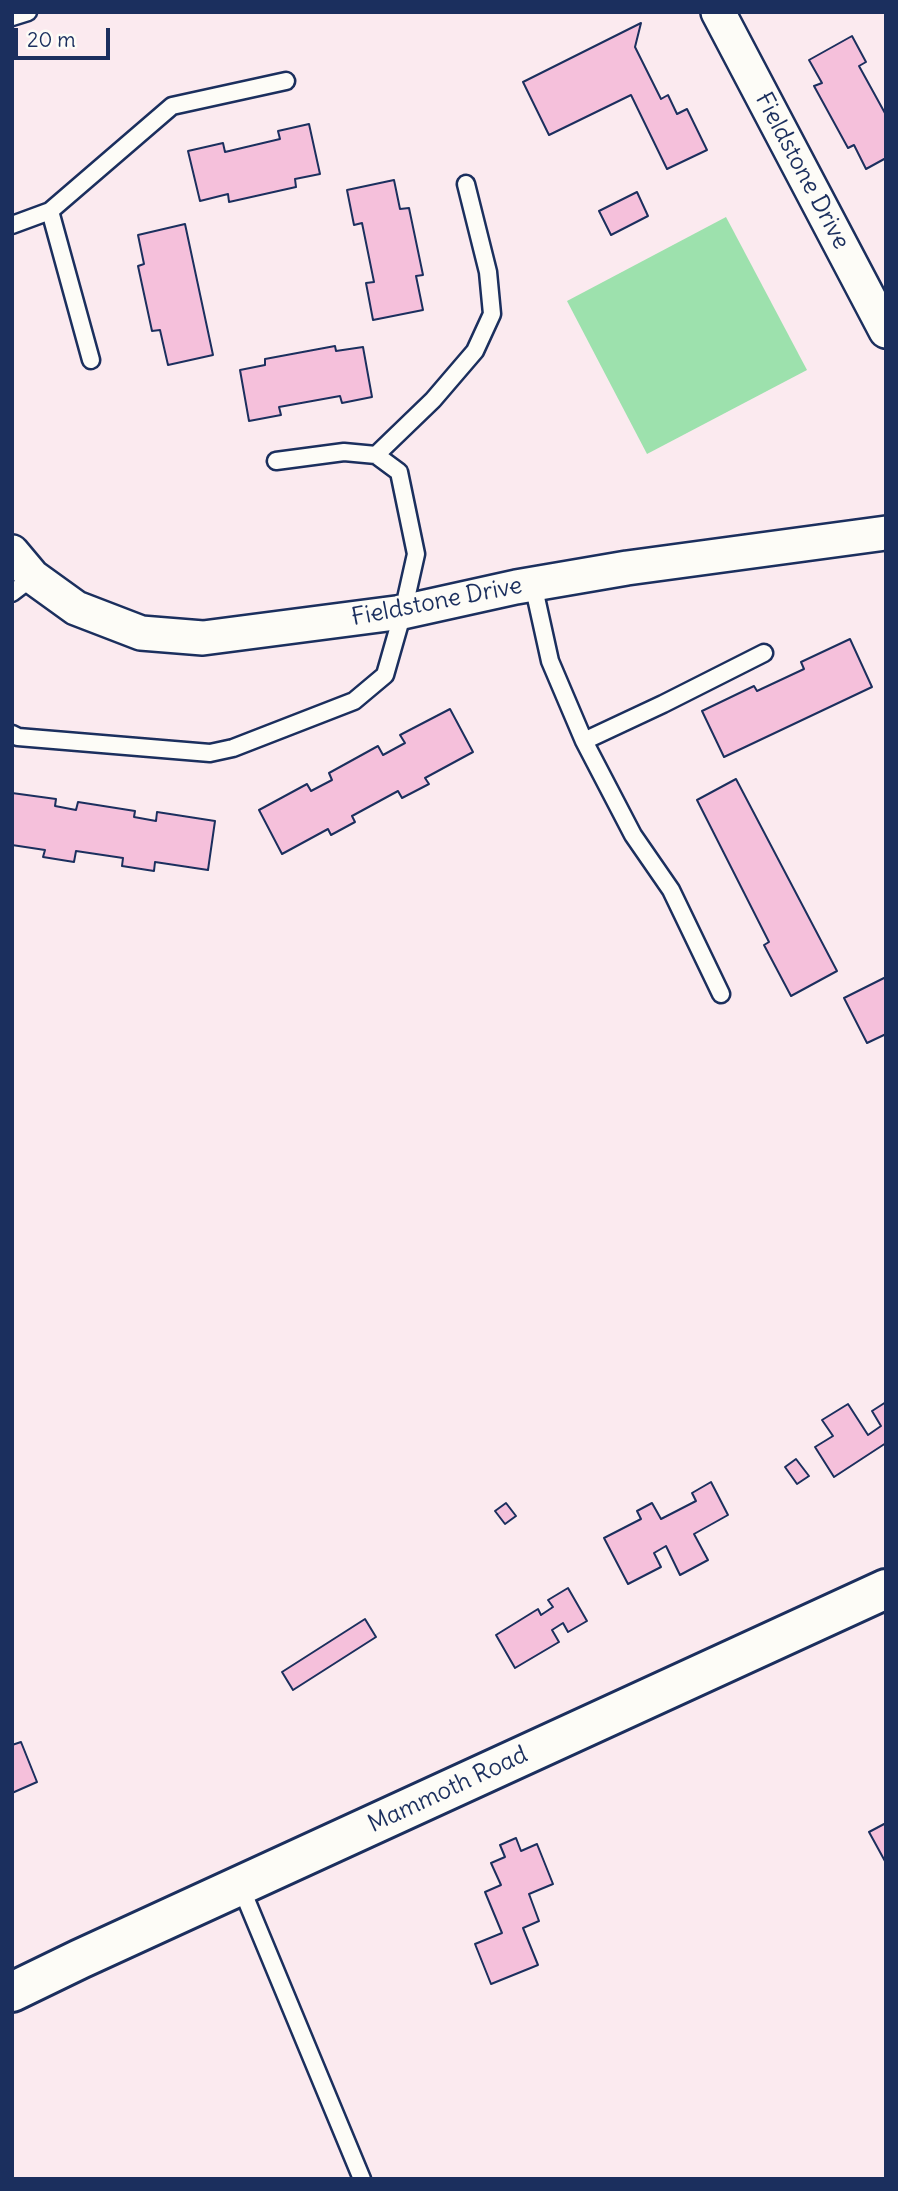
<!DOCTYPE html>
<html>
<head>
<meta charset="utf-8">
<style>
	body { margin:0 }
	#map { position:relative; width:898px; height:2191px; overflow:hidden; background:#fbeaef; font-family:Delius,sans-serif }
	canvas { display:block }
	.frame { position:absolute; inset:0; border:14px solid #1b2f5e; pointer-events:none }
	.scale { position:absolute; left:14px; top:28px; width:96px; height:32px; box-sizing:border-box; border:4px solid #1b2f5e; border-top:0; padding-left:9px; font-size:21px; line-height:24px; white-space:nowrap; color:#1b2f5e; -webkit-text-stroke:5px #fdfcf7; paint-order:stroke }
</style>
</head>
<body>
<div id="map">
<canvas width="898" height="2191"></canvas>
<div class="frame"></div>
<div class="scale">20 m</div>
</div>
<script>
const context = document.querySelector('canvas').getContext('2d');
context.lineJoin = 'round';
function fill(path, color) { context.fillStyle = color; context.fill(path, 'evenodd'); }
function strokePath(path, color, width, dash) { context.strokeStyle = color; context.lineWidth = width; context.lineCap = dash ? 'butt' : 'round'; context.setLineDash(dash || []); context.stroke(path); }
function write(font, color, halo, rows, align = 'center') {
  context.font = font + ' Delius,sans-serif'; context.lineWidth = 5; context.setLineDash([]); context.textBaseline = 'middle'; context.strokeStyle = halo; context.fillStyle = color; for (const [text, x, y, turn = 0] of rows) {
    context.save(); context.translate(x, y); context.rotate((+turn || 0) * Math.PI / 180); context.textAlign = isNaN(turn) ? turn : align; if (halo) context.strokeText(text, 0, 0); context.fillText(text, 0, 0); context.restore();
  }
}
const green = new Path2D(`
	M726 217 807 370 647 454 567 301Z`);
const building = new Path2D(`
	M641 23 635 47 661 99 668 95 677 114 687 109 707 150 667 169 631 95 549 135 523 82Z
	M852 36 866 62 859 66 886 115V158L866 169 854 145 848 148 814 86 822 83 809 60Z
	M309 124 320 174 295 179 296 187 229 202 228 194 200 201 188 151 223 143 225 152 280 139 278 131Z
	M394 180 400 209 409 208 423 275 416 276 423 310 373 320 366 283 374 282 362 223 354 225 347 190Z
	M637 192 648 216 611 235 599 211Z
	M185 224 213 355 168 365 160 330 152 331 138 266 144 264 138 235Z
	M335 346 336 351 363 347 372 397 342 403 340 396 279 407 281 415 249 421 240 370 265 365V359Z
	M850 639 872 687 724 757 702 711 754 686 757 691 804 669 801 662Z
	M450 709 473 752 425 778 429 784 402 798 398 791 352 816 355 822 331 835 328 829 282 854 259 810 307 784 311 791 332 780 329 773 378 746 383 755 405 743 400 735Z
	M736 779 837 971 791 996 764 945 769 942 697 800Z
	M12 793 56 799 55 806 76 810 78 802 135 811 134 817 156 821 157 812 215 821 208 870 155 862 154 871 122 866 123 858 76 851 74 862 43 857 45 850 12 845Z
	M886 977V1034L867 1043 844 998Z
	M886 1402V1443L834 1477 815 1447 833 1436 822 1420 848 1404 868 1435 881 1426 872 1411Z
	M796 1459 809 1476 797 1484 785 1467Z
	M711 1482 728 1515 694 1534 708 1560 680 1575 666 1546 654 1553 661 1567 628 1584 604 1538 641 1519 637 1511 652 1503 661 1519 696 1501 692 1493Z
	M506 1503 516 1516 505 1524 495 1511Z
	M568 1588 587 1621 568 1632 563 1623 552 1630 559 1642 515 1668 496 1635 538 1609 541 1615 553 1607 548 1600Z
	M365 1619 376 1637 293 1690 282 1672Z
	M21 1742 37 1782 12 1793V1745Z
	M886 1823V1863L869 1832Z
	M516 1838 521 1851 537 1844 553 1884 529 1894 539 1921 523 1928 538 1965 491 1984 475 1944 502 1933 485 1892 501 1885 491 1863 505 1857 500 1845Z`);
const service = new Path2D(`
	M12 17 28 12
	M50 211 91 360
	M12 225 50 211 172 106 286 81
	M376 455 433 400 475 351 492 314 488 272 466 184
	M533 584 550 661 584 741 633 835 671 890 721 994
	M12 593 33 577
	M12 734 18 737 210 753 233 748 354 701 385 675 403 612 416 554 399 472 376 455 344 452 276 461
	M584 741 663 704 764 653
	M240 1885 362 2179`);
const minor = new Path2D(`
	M718 12 886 331
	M12 552 33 577 76 608 141 633 203 638 403 612 516 587 627 568 886 533`);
const secondary = new Path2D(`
	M12 1992 80 1959 886 1589`);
const streetNames = [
	["Fieldstone Drive",802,171,62],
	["Fieldstone Drive",437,602,-11],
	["Mammoth Road",448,1790,-25]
];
fill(green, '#9de1ad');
fill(building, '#f5c0db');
strokePath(building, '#1b2f5e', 2);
strokePath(service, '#1b2f5e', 21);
strokePath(minor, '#1b2f5e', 38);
strokePath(secondary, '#1b2f5e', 44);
strokePath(service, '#fdfcf7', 16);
strokePath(minor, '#fdfcf7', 33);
strokePath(secondary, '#fdfcf7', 38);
write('24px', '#1b2f5e', '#fdfcf7', streetNames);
</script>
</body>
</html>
